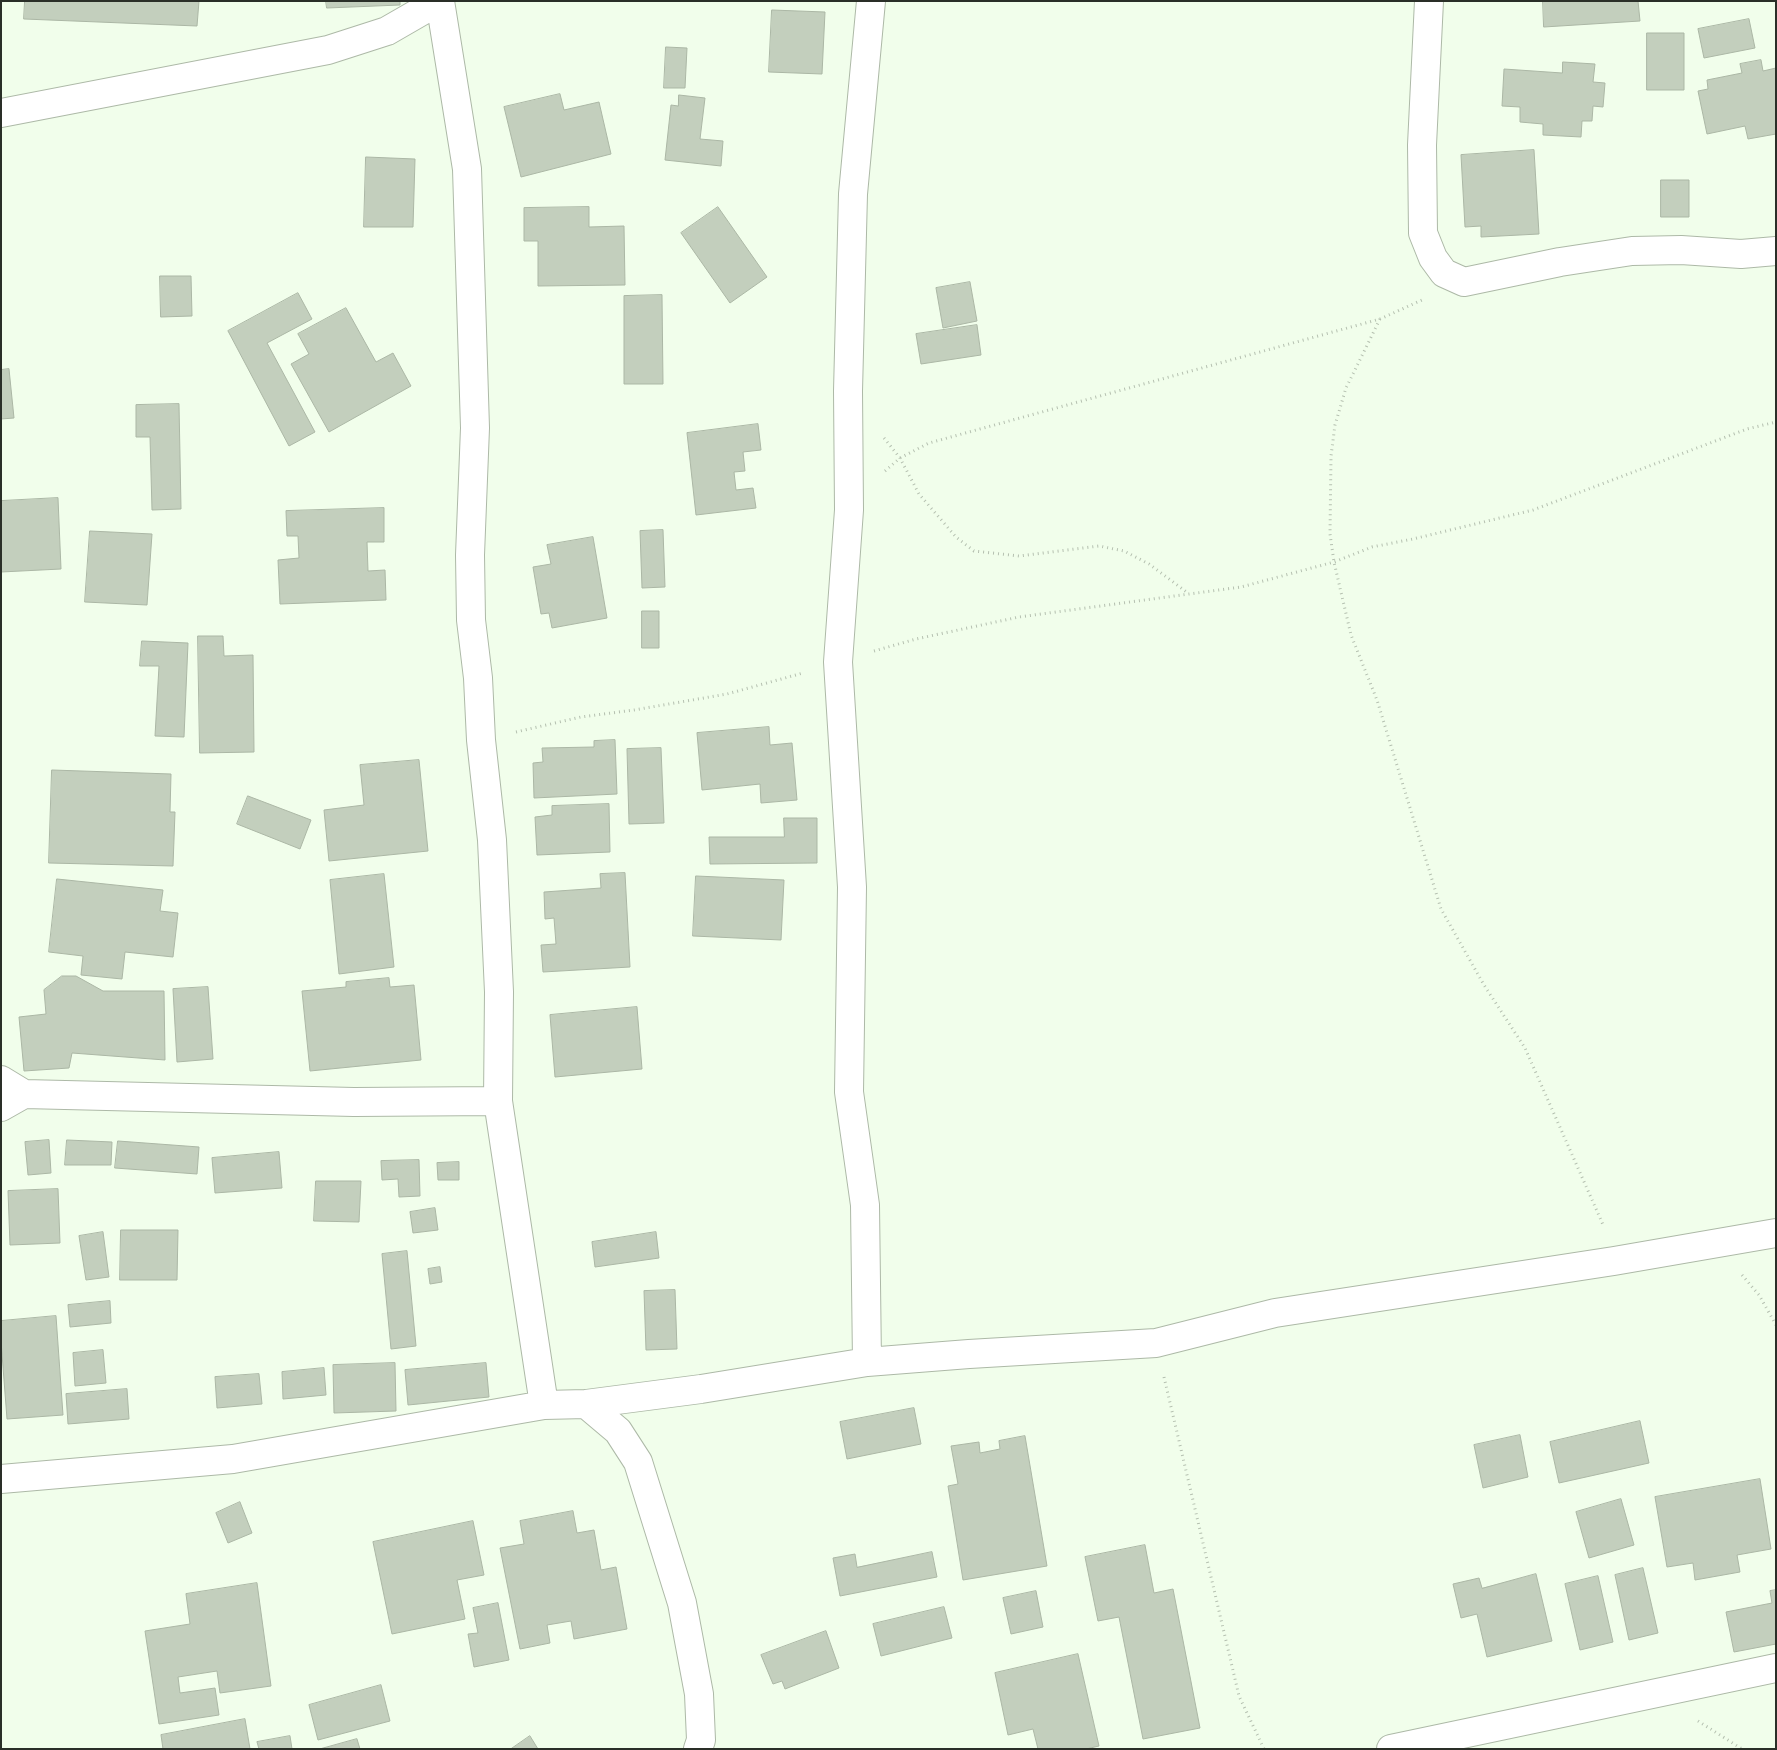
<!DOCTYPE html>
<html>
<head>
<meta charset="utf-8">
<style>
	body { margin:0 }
	#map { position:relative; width:1777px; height:1750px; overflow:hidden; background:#f1feeb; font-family:Roboto,sans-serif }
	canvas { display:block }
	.frame { position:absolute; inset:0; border:2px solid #2a2f28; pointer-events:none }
</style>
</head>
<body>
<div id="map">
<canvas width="1777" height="1750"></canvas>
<div class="frame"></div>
</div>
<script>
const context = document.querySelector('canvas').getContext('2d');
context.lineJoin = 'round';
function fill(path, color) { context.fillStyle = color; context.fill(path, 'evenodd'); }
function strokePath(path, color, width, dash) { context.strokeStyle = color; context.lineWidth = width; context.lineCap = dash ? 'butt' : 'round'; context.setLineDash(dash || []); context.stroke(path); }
const building = new Path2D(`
	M25 1H199L197 26 24 19Z
	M326 1H400V5L327 8Z
	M1543 1H1638L1640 21 1544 27Z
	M772 10 825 12 822 74 769 72Z
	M1749 19 1755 48 1704 58 1698 29Z
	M1647 33H1684V90H1647Z
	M666 47 687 48 685 88H664Z
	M1761 60 1763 71 1776 68V134L1748 139 1745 126 1707 134 1698 91 1708 89 1707 80 1742 73 1740 64Z
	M1563 62 1595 64 1593 82 1605 83 1603 107 1593 106 1592 121H1582L1581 137 1543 135V124L1520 122V107L1502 106 1504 69 1562 73Z
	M560 94 564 110 599 102 611 154 521 177 504 107Z
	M679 95 705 98 700 139 723 141 721 166 665 160 671 105 678 106Z
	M1534 150 1539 234 1481 237V226L1465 227 1461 155Z
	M366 157 415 159 413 227H364Z
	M1661 180H1689V217H1661Z
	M589 207V227L624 226 625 285 538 286V241H524V208Z
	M718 207 767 277 730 303 681 233Z
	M160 276H191L192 316 161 317Z
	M970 282 977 321 943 328 936 288Z
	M298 293 312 319 267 343 315 432 289 446 228 331Z
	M662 295 663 384H624V296Z
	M346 308 376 362 393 353 411 386 329 432 291 364 309 354 298 334Z
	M977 325 981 355 921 364 916 334Z
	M9 369 14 418 1 419V370Z
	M179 404 181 509 152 510 150 437H136V405Z
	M758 424 761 450 743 452 745 471 734 472 736 490 753 488 756 508 696 515 687 433Z
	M58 498 61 569 1 572V501Z
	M384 508V542H367L368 571 385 570 386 600 280 604 278 560 299 558 298 536H287L286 511Z
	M663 530 665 587 642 588 640 531Z
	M90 531 152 534 147 605 85 602Z
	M593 537 607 618 552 628 549 613 541 614 533 567 551 564 547 545Z
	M642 611H659V648H642Z
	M198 636H223L224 656 253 655 254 752 200 753Z
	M142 641 188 643 184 737 155 736 159 666H140Z
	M769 727 770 745 792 743 797 800 761 803 760 784 702 790 697 733Z
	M615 740 617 794 534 798 533 763 543 762 542 748 594 747V741Z
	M661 748 664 823 629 824 627 749Z
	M419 760 428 851 329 861 324 810 364 805 360 765Z
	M52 770 171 774 170 812H175L173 866 49 863Z
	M248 796 311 820 300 849 237 824Z
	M609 804 610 852 537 855 535 817 552 815V806Z
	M784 818H817V863L710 864 709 837H784Z
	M625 873 630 967 543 972 541 945 556 944 554 918 545 919 544 892 601 888 600 874Z
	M384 874 394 967 339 974 330 880Z
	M696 876 784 880 781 940 693 936Z
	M57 879 163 890 160 911 178 913 173 957 125 952 122 979 81 975 83 956 49 952Z
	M62 976H76L103 991H164L165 1060 72 1053 69 1068 24 1071 19 1017 46 1014 44 990Z
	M389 978 390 987 414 985 421 1060 310 1071 302 991 346 987V982Z
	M208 987 213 1059 177 1062 173 989Z
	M637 1007 642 1069 555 1077 550 1015Z
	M49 1140 51 1173 28 1175 25 1142Z
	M67 1140 112 1142 111 1165H65Z
	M118 1141 199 1147 197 1174 115 1168Z
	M279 1152 282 1188 215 1193 212 1158Z
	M419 1160 420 1196 399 1197 398 1179 382 1180 381 1161Z
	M459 1162V1180H438L437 1163Z
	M316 1181H361L359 1222 314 1221Z
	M58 1189 60 1243 10 1245 8 1191Z
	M435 1208 438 1230 413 1233 410 1212Z
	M121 1230H178L177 1280H120Z
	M103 1232 109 1277 86 1280 79 1236Z
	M656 1232 659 1258 595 1267 592 1242Z
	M407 1251 416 1346 391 1349 382 1254Z
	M440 1267 442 1282 430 1284 428 1269Z
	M675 1290 677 1349 646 1350 644 1291Z
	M110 1301 111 1323 70 1327 68 1305Z
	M56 1316 63 1415 7 1419 1 1341V1321Z
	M103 1350 106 1383 75 1386 73 1353Z
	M395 1363 396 1411 334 1413 333 1365Z
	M486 1363 489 1397 408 1405 405 1370Z
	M324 1368 326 1395 283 1399 282 1372Z
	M259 1374 262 1404 217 1408 215 1377Z
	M127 1389 129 1419 68 1424 66 1394Z
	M914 1408 921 1444 847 1459 840 1422Z
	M1640 1421 1649 1463 1559 1483 1550 1442Z
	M1520 1435 1528 1477 1483 1488 1474 1445Z
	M1025 1436 1047 1566 963 1580 948 1486 958 1484 951 1446 979 1442 980 1453 1000 1449 999 1441Z
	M1760 1479 1771 1549 1737 1555 1740 1572 1695 1580 1693 1563 1667 1567 1655 1497Z
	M1621 1499 1634 1545 1589 1558 1576 1512Z
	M240 1502 252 1533 228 1543 216 1513Z
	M573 1511 577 1533 594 1530 601 1570 616 1567 627 1629 574 1639 571 1621 547 1625 550 1643 520 1649 500 1548 524 1544 520 1521Z
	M473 1521 484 1575 457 1580 465 1619 392 1634 373 1542Z
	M1145 1545 1154 1593 1173 1589 1200 1728 1143 1739 1119 1617 1098 1621 1085 1557Z
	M932 1552 937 1577 840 1596 833 1558 855 1554 857 1567Z
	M1643 1568 1658 1633 1629 1640 1615 1575Z
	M1536 1574 1552 1641 1487 1657 1477 1614 1461 1618 1453 1584 1479 1578 1482 1588Z
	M1598 1576 1613 1642 1580 1650 1565 1584Z
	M257 1583 271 1686 220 1693 217 1671 178 1677 180 1693 215 1688 219 1715 159 1724 145 1631 190 1624 186 1594Z
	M1776 1590V1644L1734 1652 1726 1612 1772 1603 1770 1591Z
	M1036 1591 1043 1627 1011 1634 1003 1598Z
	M498 1603 509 1660 474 1667 468 1634 478 1633 473 1608Z
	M944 1607 952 1638 881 1656 873 1624Z
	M826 1631 839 1668 785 1689 782 1681 773 1684 761 1655Z
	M1078 1654 1099 1746 1086 1749H1038L1033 1729 1008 1735 995 1673Z
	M381 1685 390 1721 318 1740 309 1705Z
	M245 1719 250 1749H163L161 1735Z
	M290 1736 292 1749H259L257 1742Z
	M530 1736 538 1749H511Z
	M357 1739 360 1749H320Z`);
const path = new Path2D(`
	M1380 319 1346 388 1335 425 1331 456 1330 534 1334 562 1351 635 1377 700 1441 909 1484 985 1525 1048 1604 1227
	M884 438 900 458 919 494 956 537 974 551 1019 556 1099 546 1124 551 1149 564 1188 593
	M885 471 900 458 929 443 1380 319 1422 300
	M874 651 916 639 1019 617 1241 587 1334 562 1372 547 1413 539 1533 510 1747 429 1776 422
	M516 732 581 717 634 710 727 694 803 673
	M1742 1275 1759 1295 1776 1325
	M1164 1377 1239 1696 1264 1749
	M1698 1721 1742 1749`);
const minor = new Path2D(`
	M440 1 467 169 475 428 470 555 471 620 478 678 481 740 492 840 499 992 498 1101 544 1405
	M1429 1 1422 145 1423 233 1433 258 1444 273 1464 282 1560 262 1632 251 1681 250 1741 254 1776 251
	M1 113 328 50 387 31 439 1
	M1 1080 24 1094
	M1 1107 24 1094 354 1102 498 1101
	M867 1362 865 1205 849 1092 852 887 838 662 849 510 848 391 853 194 871 1
	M586 1404 618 1431 638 1462 682 1603 699 1694 701 1740 698 1749
	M1 1479 233 1459 544 1405 586 1404 701 1389 867 1362 969 1354 1156 1343 1275 1313 1614 1261 1776 1233
	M1391 1749 1776 1668`);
fill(building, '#c3cfbd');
strokePath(building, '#abb7a5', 1);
strokePath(minor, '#adb9a7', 30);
strokePath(path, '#b5c0b0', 3, [1, 4]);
strokePath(minor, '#fff', 28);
</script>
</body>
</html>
